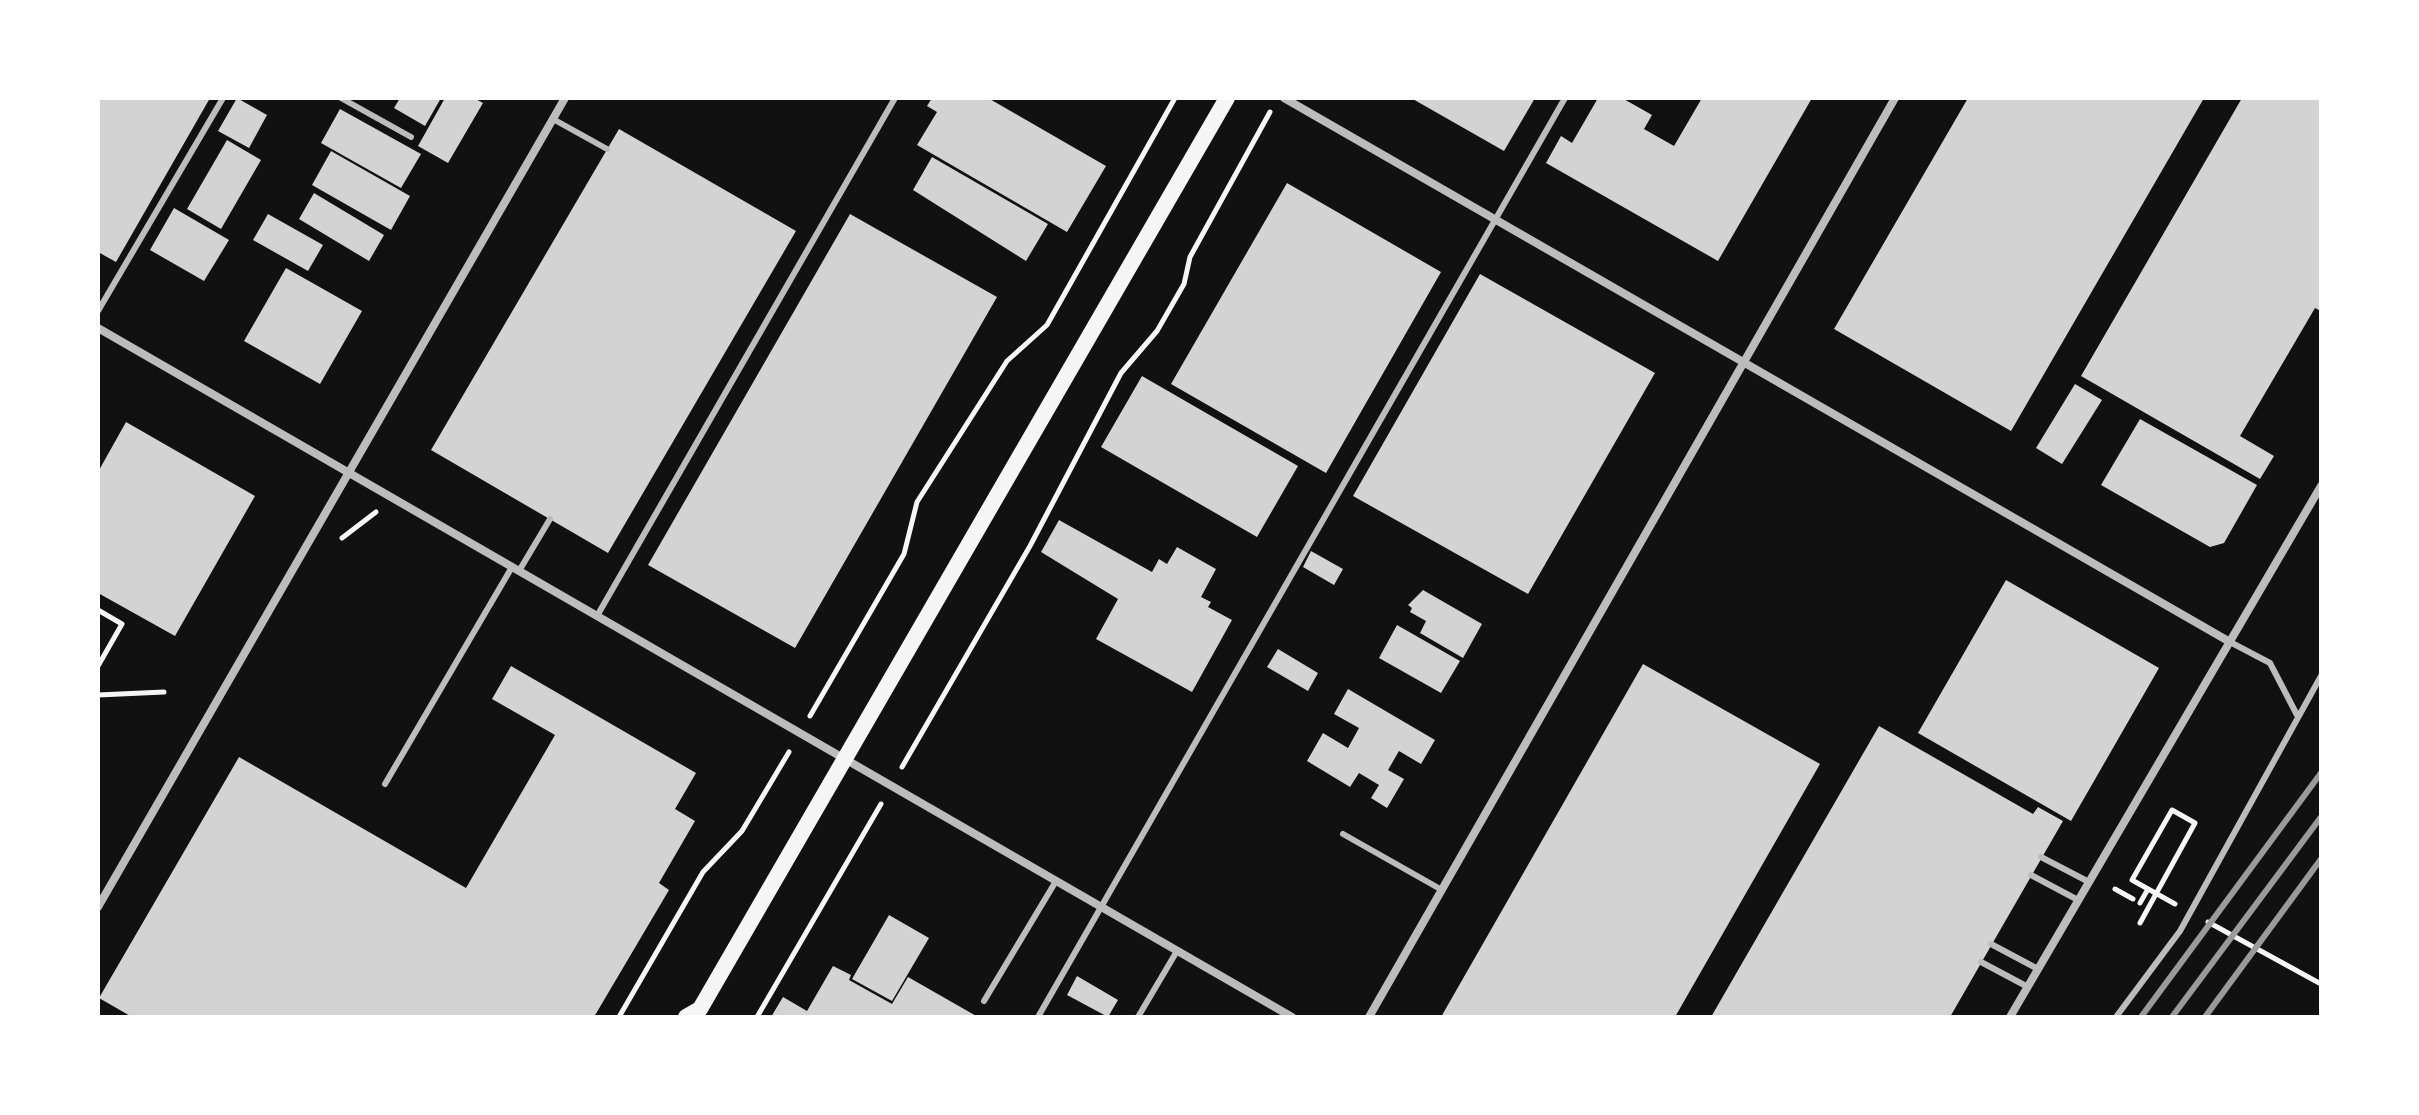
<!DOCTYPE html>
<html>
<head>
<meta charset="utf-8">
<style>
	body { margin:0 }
	#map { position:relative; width:2419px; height:1115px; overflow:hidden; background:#111; font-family:"Archivo Narrow",sans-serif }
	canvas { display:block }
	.frame { position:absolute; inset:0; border:100px solid #fff; pointer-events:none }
</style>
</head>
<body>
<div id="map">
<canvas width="2419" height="1115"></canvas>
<div class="frame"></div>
</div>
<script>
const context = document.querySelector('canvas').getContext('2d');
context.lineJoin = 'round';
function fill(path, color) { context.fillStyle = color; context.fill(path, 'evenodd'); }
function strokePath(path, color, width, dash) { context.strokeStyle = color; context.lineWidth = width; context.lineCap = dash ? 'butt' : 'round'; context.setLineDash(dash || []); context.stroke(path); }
const building = new Path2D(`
	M98 98H210L116 262 98 252Z
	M237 98 267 115 249 148 218 131Z
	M400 98H441L425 126 394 108Z
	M445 98H474L483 103 448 163 418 146Z
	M932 98H988L1106 166 1067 232 917 145 937 112 927 106Z
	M1411 98H1535L1504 151Z
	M1598 98H1622L1652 115 1644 129 1674 146 1702 98H1812L1718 261 1546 163 1561 136 1572 143Z
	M1968 98H2204L2011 431 1834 329Z
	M2242 98H2321V311L2315 308 2240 436 2274 456 2260 479 2081 376Z
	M340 109 421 154 401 188 321 143Z
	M619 129 796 231 608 553 431 450Z
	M227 140 261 160 221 229 187 209Z
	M331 151 410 196 391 230 312 185Z
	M932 157 1048 224 1026 261 913 190Z
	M1287 183 1441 272 1326 473 1171 384Z
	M314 193 384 235 369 261 299 219Z
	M174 208 229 240 204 281 150 250Z
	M268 214 323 245 308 271 253 240Z
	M850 214 997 297 795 648 648 565Z
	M286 268 362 311 320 384 244 341Z
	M1480 274 1655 373 1528 594 1353 496Z
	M1142 376 1298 466 1257 537 1101 447Z
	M2075 384 2102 400 2062 464 2036 448Z
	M2140 419 2257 485 2224 543 2210 547 2101 485Z
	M126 422 255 496 175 636 98 593V472Z
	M1059 520 1152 572 1159 559 1167 564 1177 547 1216 569 1201 597 1211 602 1208 607 1232 620 1192 692 1096 639 1118 599 1041 552Z
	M1311 551 1343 569 1334 585 1303 567Z
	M2006 580 2159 668 2071 821 1918 733Z
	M1423 590 1482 624 1463 658 1420 633 1426 621 1410 612 1412 608 1408 605Z
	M1397 625 1460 661 1441 693 1379 658Z
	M1278 649 1318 673 1308 691 1267 667Z
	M1643 664 1820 764 1675 1017H1441Z
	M511 666 696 773 675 809 695 821 659 883 669 890 594 1017H132L99 998 239 757 466 888 555 735 492 699Z
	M1348 689 1435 740 1421 764 1399 751 1388 770 1404 779 1387 808 1371 798 1379 785 1359 773 1350 787 1307 761 1323 733 1348 748 1359 728 1334 714Z
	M1879 726 2033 814 2038 807 2063 821 1950 1017H1711Z
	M889 915 929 938 892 1001 852 979Z
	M833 966 851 975 849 980 892 1004 908 977 978 1017H771L783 997 807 1011Z
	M1077 976 1118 1000 1108 1017 1067 995Z`);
const path = new Path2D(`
	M342 538 376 512
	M98 610 122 624 98 666
	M98 695 164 692
	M810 716 904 554 917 502 1007 361 1047 325 1175 98
	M902 767 1030 546 1121 373 1157 331 1184 284 1190 257 1270 112
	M2115 889 2133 899
	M2140 903 2148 889
	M2208 922 2321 984
	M2140 923 2195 823 2172 810 2132 880 2175 904
	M619 1017 703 872 742 831 789 752
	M757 1017 881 804`);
const service = new Path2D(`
	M341 98 411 137
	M553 119 607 149
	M98 311 223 98
	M519 571 550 519
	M597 616 895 98
	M2230 642 2270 663 2297 715
	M385 784 512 567
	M1343 834 1442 890
	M2041 857 2089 882
	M2031 875 2078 900
	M1991 944 2038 969
	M1981 962 2028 987
	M984 1001 1056 881
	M1038 1017 1565 98
	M1138 1017 1177 951
	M2116 1017 2180 931 2321 676`);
const minor = new Path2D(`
	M1284 98 2230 642
	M98 328 1292 1017
	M98 907 565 98
	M1369 1017 1895 98
	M2010 1017 2321 486`);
const secondary = new Path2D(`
	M686 1017 700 1009 1227 98`);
const rail = new Path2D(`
	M2141 1017 2321 773
	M2172 1017 2321 817
	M2205 1017 2321 859`);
fill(building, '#d3d3d3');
strokePath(path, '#f5f5f5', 5);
strokePath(service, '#bcbcbc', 6);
strokePath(minor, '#bcbcbc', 8);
strokePath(secondary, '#f5f5f5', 16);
strokePath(rail, '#9a9a9a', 6);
</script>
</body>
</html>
